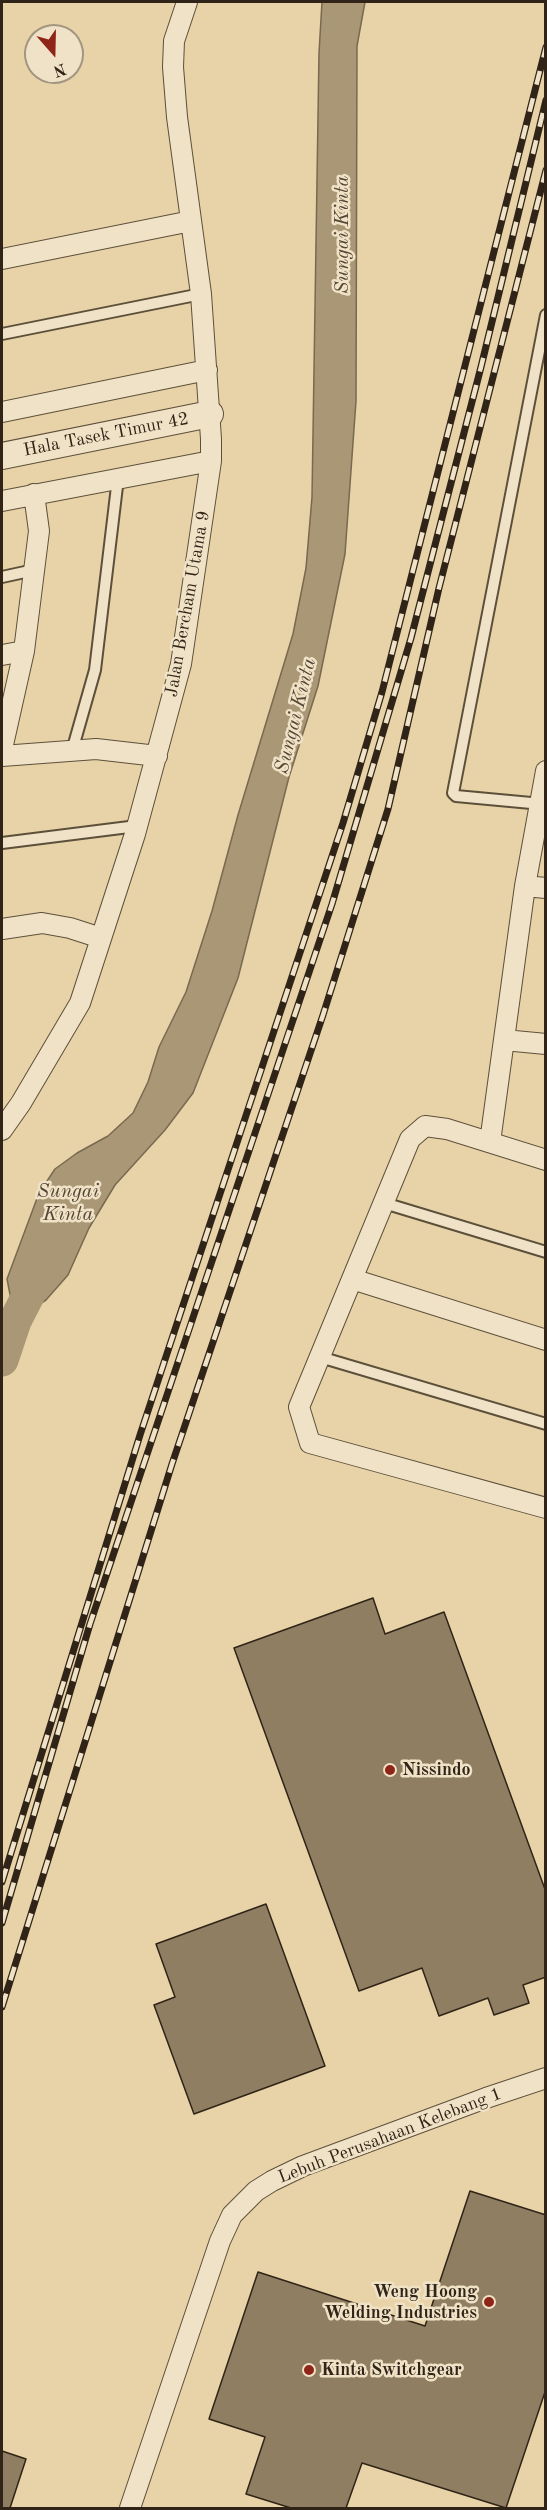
<!DOCTYPE html>
<html>
<head>
<meta charset="utf-8">
<style>
	body { margin:0 }
	#map { position:relative; width:547px; height:2510px; overflow:hidden; background:#e8d2a7; font-family:"Old Standard TT",serif }
	canvas { display:block }
	.frame { position:absolute; inset:0; border:3px solid #2f2417; pointer-events:none }
	.north { position:absolute; left:24px; top:24px; width:60px; height:60px; box-sizing:border-box; background:#f0e2c6; border:2px solid #a39680; border-radius:50%; rotate:160deg; font-size:16px; font-weight:700; line-height:24px; text-align:center; color:#2f2417 }
	.north::after { content:''; display:block; margin:auto; width:21px; height:27px; background:#8f2418; clip-path:polygon(50% 0,100% 100%,50% 72%,0 100%) }
</style>
</head>
<body>
<div id="map">
<canvas width="547" height="2510"></canvas>
<div class="frame"></div>
<div class="north">N</div>
</div>
<script>
const context = document.querySelector('canvas').getContext('2d');
context.lineJoin = 'round';
function fill(path, color) { context.fillStyle = color; context.fill(path, 'evenodd'); }
function strokePath(path, color, width, dash) { context.strokeStyle = color; context.lineWidth = width; context.lineCap = dash ? 'butt' : 'round'; context.setLineDash(dash || []); context.stroke(path); }
function write(font, color, halo, rows, align = 'center') {
  context.font = font + ' "Old Standard TT",serif'; context.lineWidth = 5; context.setLineDash([]); context.textBaseline = 'middle'; context.strokeStyle = halo; context.fillStyle = color; for (const [text, x, y, turn = 0] of rows) {
    context.save(); context.translate(x, y); context.rotate((+turn || 0) * Math.PI / 180); context.textAlign = isNaN(turn) ? turn : align; if (halo) context.strokeText(text, 0, 0); context.fillText(text, 0, 0); context.restore();
  }
}
const water = new Path2D(`
	M322 2H365L357 46 356 401 345 554 318 686 289 777 238 978 193 1093 165 1130 115 1185 89 1228 68 1275 46 1300 15 1320 7 1279 39 1193 55 1169 77 1153 108 1136 133 1113 148 1082 159 1047 186 992 212 911 238 815 293 634 306 568 312 497 319 53Z`);
const river = new Path2D(`
	M2 1360 15 1321 35 1282`);
const building = new Path2D(`
	M373 1598 385 1634 444 1612 546 1892V1977L523 1985 529 2003 494 2015 488 1998 439 2016 422 1968 359 1991 234 1648Z
	M266 1904 325 2066 194 2114 154 2005 175 1997 156 1944Z
	M470 2191 546 2215V2389L506 2508 362 2463 346 2508H291L246 2494 265 2437 209 2419 258 2272 425 2326Z
	M2 2451 26 2459 10 2508H2Z`);
const service = new Path2D(`
	M2 334 201 294
	M2 577 34 570
	M72 751 95 670 118 478
	M542 804 456 796 453 793 546 315
	M2 843 137 826
	M384 1203 546 1252
	M320 1357 546 1424`);
const minor = new Path2D(`
	M2 259 191 221
	M2 412 207 370
	M2 501 211 461
	M2 655 24 651
	M2 749 24 651 39 531 34 494
	M2 756 96 749 157 756
	M525 886 546 888
	M2 929 42 923 70 928 101 938
	M504 1040 546 1044
	M2 1130 21 1103 80 1003 135 834 181 664 211 461V439L201 294 177 117 173 67 174 41 187 2
	M490 1142 525 886 546 771
	M546 1160 447 1129 425 1126 410 1139 299 1407 310 1443 546 1508
	M352 1279 546 1340
	M130 2508 220 2241 232 2215 256 2191 272 2181 303 2166 486 2098 546 2078`);
const tertiary = new Path2D(`
	M2 456 210 414`);
const rail = new Path2D(`
	M2 1882 140 1435 343 823 382 692 546 47
	M2 1923 90 1624 332 904 411 638 481 367 546 100
	M2 2007 172 1464 323 1015 388 809 439 588 546 170`);
const markers = [
	[390,1770,6,"#8f2418"],
	[489,2302,6,"#8f2418"],
	[309,2370,6,"#8f2418"]
];
const streetNames = [
	["Hala Tasek Timur 42",106,435,-11],
	["Jalan Bercham Utama 9",188,604,-80],
	["Lebuh Perusahaan Kelebang 1",390,2136,-21]
];
const poiNames = [
	["Nissindo",402,1770],
	["Weng Hoong",477,2292,"right"],
	["Welding Industries",477,2313,"right"],
	["Kinta Switchgear",321,2370]
];
const waterNames = [
	["Sungai Kinta",343,235,-90],
	["Sungai Kinta",296,716,-76],
	["Sungai",68,1192],
	["Kinta",68,1215]
];
fill(water, '#a99776');
strokePath(water, '#786950', 1.5);
strokePath(river, '#a99776', 33);
fill(building, '#8f7e62');
strokePath(building, '#2f2417', 1.5);
strokePath(service, '#5d503b', 14);
strokePath(minor, '#5d503b', 22);
strokePath(tertiary, '#5d503b', 28);
strokePath(service, '#f0e2c6', 10);
strokePath(minor, '#f0e2c6', 20);
strokePath(tertiary, '#f0e2c6', 26);
strokePath(rail, '#2f2417', 7);
strokePath(rail, '#f0e2c6', 4.5, [14]);
for (const [x, y, r, color] of markers) { const dot = new Path2D(); dot.arc(x, y, r, 0, 2 * Math.PI); context.fillStyle = color; context.fill(dot); strokePath(dot, '#f0e2c6', 2); }
write('18px', '#2f2417', '#f0e2c6', streetNames);
write('bold 18px', '#2f2417', '#f0e2c6', poiNames, 'left');
write('italic 20px', '#544634', '#f0e2c6', waterNames);
</script>
</body>
</html>
